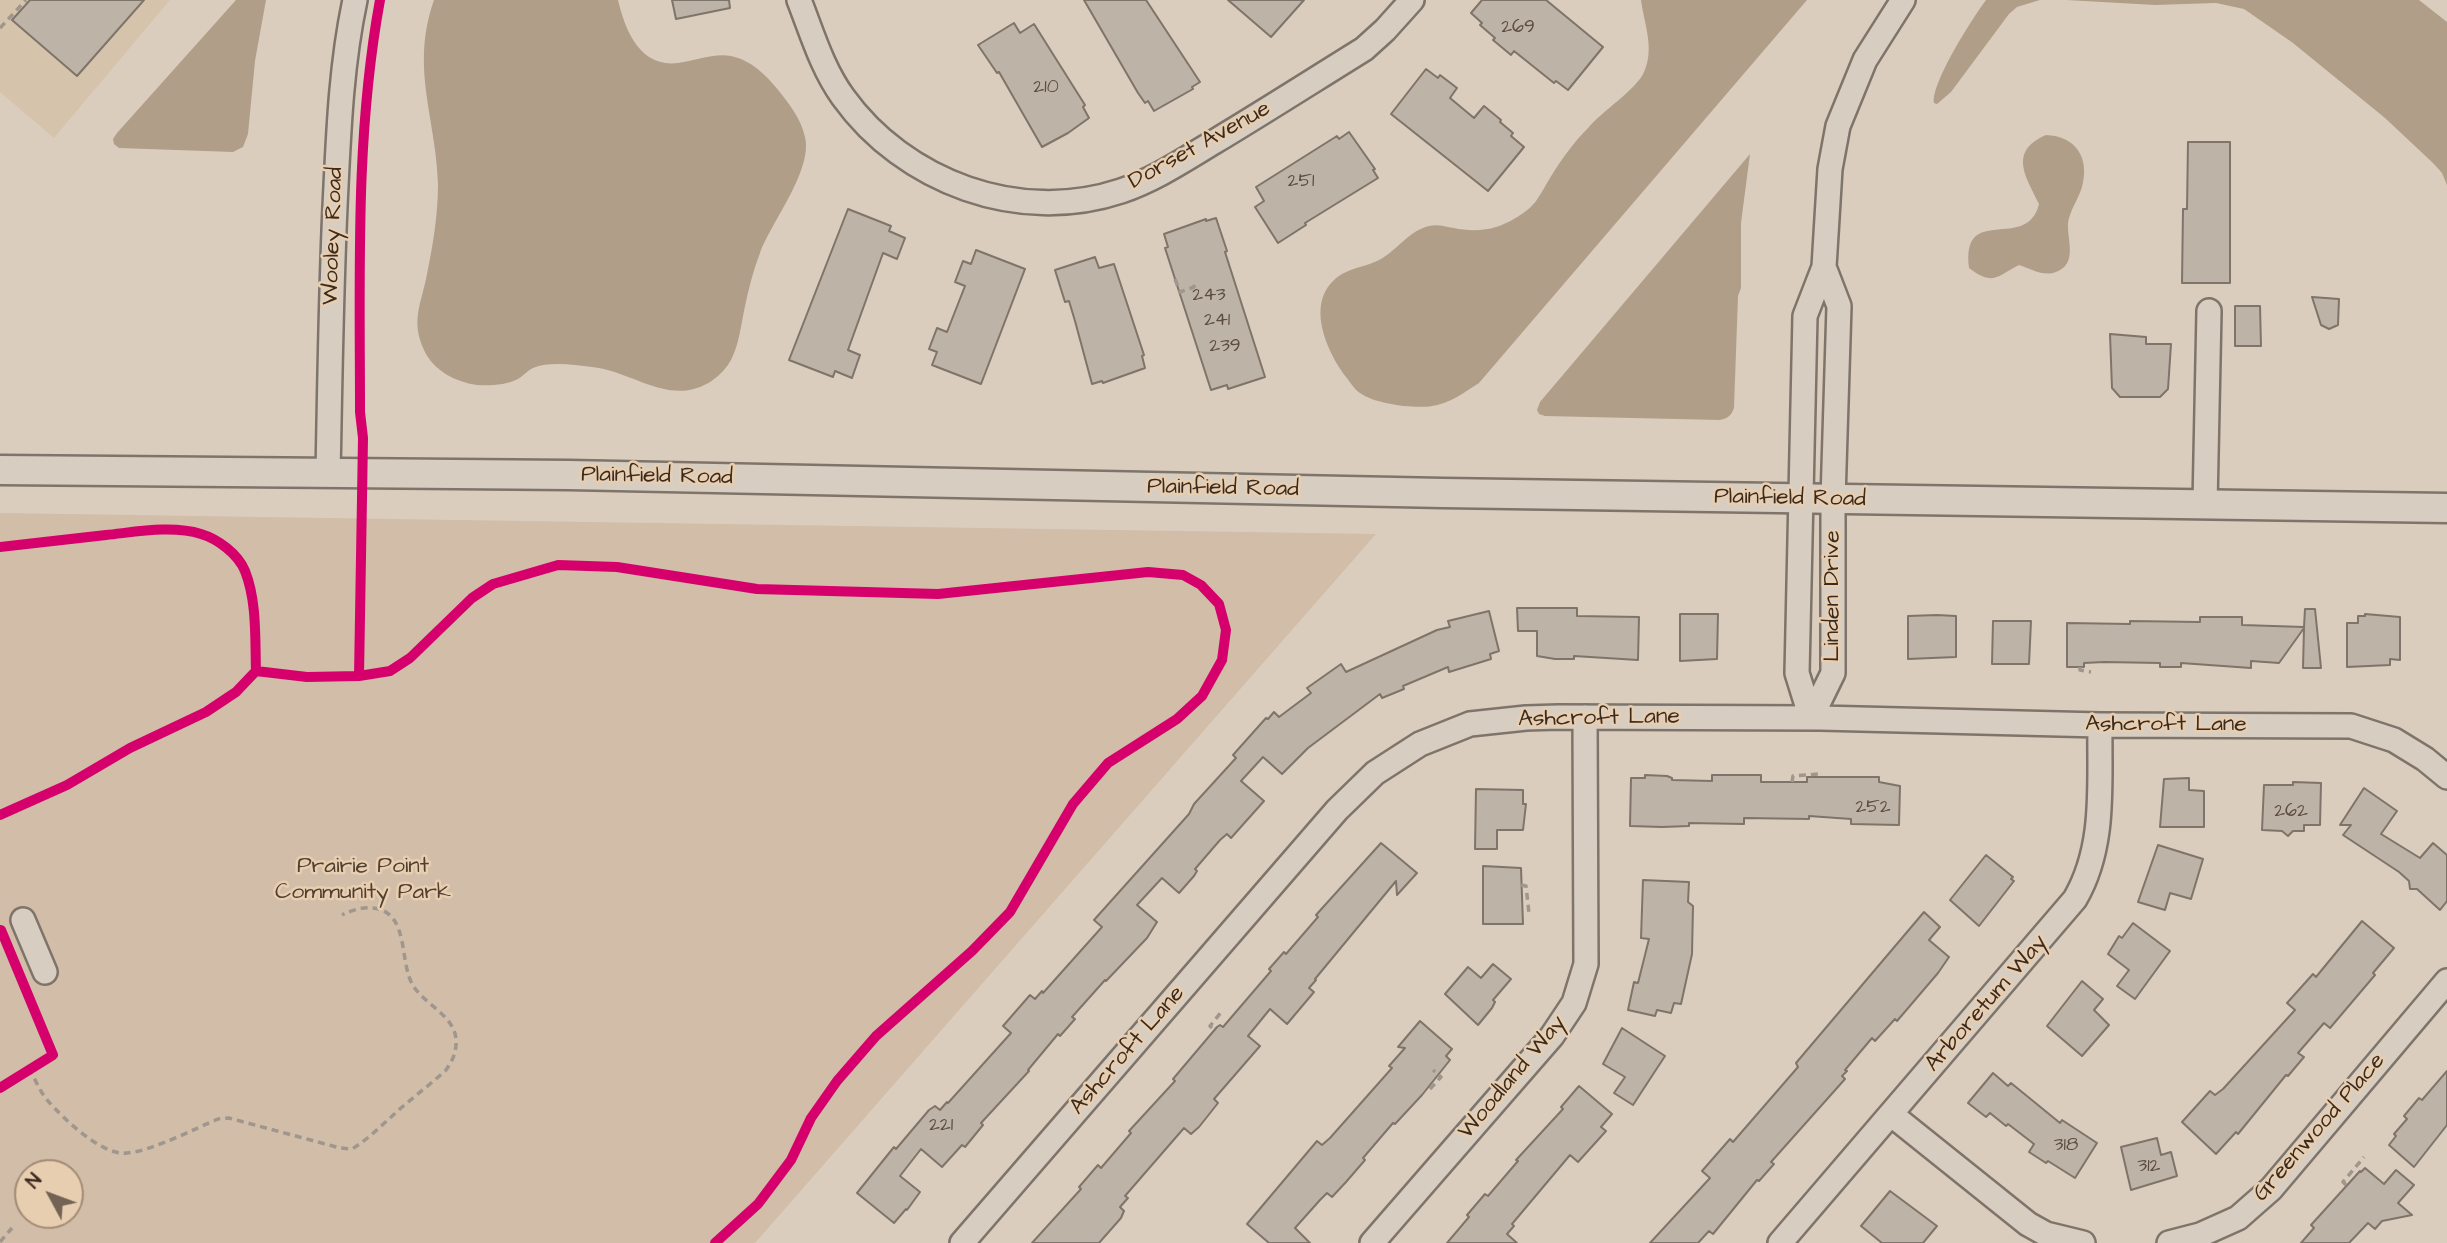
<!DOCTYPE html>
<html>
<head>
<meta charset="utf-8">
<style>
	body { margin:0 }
	#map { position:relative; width:2447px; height:1243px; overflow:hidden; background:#dbcdbd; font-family:"Architects Daughter",sans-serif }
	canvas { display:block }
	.north { position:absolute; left:14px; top:1159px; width:70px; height:70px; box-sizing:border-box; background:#e8ceb0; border:2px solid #a38c76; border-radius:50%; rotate:311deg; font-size:19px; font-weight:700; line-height:28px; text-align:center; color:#3b2a1e }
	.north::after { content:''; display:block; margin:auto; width:24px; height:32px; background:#736356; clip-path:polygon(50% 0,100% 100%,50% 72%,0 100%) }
</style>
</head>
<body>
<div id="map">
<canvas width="2447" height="1243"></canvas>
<div class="north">N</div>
</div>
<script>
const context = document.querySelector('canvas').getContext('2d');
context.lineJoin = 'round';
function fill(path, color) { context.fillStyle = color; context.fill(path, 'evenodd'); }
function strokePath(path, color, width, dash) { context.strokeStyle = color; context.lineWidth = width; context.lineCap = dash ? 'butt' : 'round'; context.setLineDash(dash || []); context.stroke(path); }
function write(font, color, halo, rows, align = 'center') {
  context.font = font + ' "Architects Daughter",sans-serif'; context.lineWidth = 5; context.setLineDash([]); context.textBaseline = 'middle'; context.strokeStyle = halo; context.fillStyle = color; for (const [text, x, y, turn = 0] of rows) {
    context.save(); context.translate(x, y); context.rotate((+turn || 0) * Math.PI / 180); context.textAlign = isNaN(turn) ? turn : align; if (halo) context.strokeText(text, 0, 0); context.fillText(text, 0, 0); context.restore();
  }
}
const built = new Path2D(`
	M0 0H170L54 138 0 92Z`);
const green = new Path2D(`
	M0 513 1376 534 755 1243H0ZM28 1173H70V1215H28Z`);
const water = new Path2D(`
	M236 0H266L255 61 248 134 243 147 233 152 119 148 114 144 113 139 117 133Z
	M434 0H618C625 30 640 68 678 63 695 61 713 53 731 56 751 60 766 75 779 91 790 105 801 119 805 137 813 170 772 221 760 253 753 271 748 291 744 311 741 326 739 343 732 358 726 371 711 384 697 388 662 400 627 370 592 367 574 365 550 361 533 368 527 371 523 376 518 379 507 385 489 386 477 385 455 382 433 370 424 350 410 320 422 302 427 274 433 245 438 214 438 184 436 117 410 68 434 0Z
	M1641 0H1807L1479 383C1465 392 1449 404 1432 406 1414 409 1375 404 1360 393 1355 390 1350 382 1346 377 1325 349 1303 298 1342 274 1354 267 1369 266 1381 259 1398 249 1409 231 1429 226 1439 224 1445 227 1454 228 1467 231 1484 231 1496 227 1509 223 1528 212 1536 201 1541 194 1545 186 1550 178 1561 160 1573 143 1588 128 1601 112 1637 89 1644 72 1655 48 1644 24 1641 0Z
	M1986 0H2040L2017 7 2009 14 1951 92 1937 104 1934 103C1931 83 1972 19 1986 0Z
	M2066 0H2419L2447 22V185L2442 173 2434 164 2385 118 2293 43 2244 9 2216 3 2155 5Z
	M2046 135C2076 136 2090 158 2082 187 2078 200 2070 210 2068 223 2067 240 2078 264 2056 272 2043 277 2032 269 2019 265 1996 277 1993 286 1969 268 1961 202 2027 253 2039 204 2027 178 2007 152 2046 135Z
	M1750 154 1741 223V288L1738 296 1734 408C1731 416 1728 418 1720 420L1545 416 1539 414 1537 410 1540 402Z`);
const building = new Path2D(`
	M30 0H144L77 76 12 20Z
	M672 0H729L730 8 676 19Z
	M1084 0H1146L1200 82 1192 87 1193 89 1154 111 1148 101 1145 103 1138 93Z
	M1228 0H1304L1271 37Z
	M1482 0H1546L1603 47 1568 90 1556 81 1554 83 1514 51 1511 55 1493 40 1495 38 1480 25 1482 23 1471 13Z
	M1014 23 1020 33 1034 24 1085 105 1083 107 1089 118 1068 133 1042 147 999 72 997 73 978 45Z
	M1426 69 1438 78 1440 75 1457 88 1450 98 1474 118 1484 106 1501 120 1500 122 1513 133 1511 136 1524 147 1488 191 1391 114Z
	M1349 132 1375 169 1373 170 1378 178 1305 223 1306 225 1278 243 1255 207 1264 201 1256 187 1337 136 1339 139Z
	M2188 142H2230V283H2182L2183 209H2187Z
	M848 209 891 226 889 231 905 238 897 259 883 253 848 350 860 355 852 378 835 371 833 377 789 360Z
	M1216 218 1227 251 1225 252 1265 377 1228 389 1227 385 1211 390 1165 248 1168 247 1164 234 1206 219V221Z
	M976 250 1025 269 981 384 932 365 937 352 929 349 937 328 947 332 965 286 955 282 963 261 971 264Z
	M1095 257 1099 268 1114 264 1144 355 1142 356 1145 368 1103 383 1102 381 1092 384 1075 321 1069 301 1065 302 1055 270Z
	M2312 297 2339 299 2338 325 2329 329 2321 325Z
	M2235 306H2260L2261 346H2235Z
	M2110 334 2146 337V344H2171L2168 389 2160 397H2120L2112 388Z
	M1517 608H1577V616L1639 617 1638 660 1574 656V659H1555L1537 656V631H1518Z
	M2305 609H2315L2321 668H2303L2304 628 2279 663 2251 661V668L2181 663V667H2160V663L2104 662 2084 663V667H2067V623L2130 624V621L2200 622V617H2242V625L2304 627Z
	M1489 611 1499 651 1490 654 1491 659 1449 672 1448 667 1403 686 1404 689 1382 698 1380 694 1308 748 1282 774 1263 757 1241 781 1264 801 1231 838 1227 834 1220 840 1195 869 1197 871 1194 876 1179 893 1162 878 1137 905 1157 922 1147 938 1106 981 1105 980 1072 1017 1075 1019 1060 1036 1058 1034 1028 1070 1029 1071 981 1123 983 1125 965 1147 962 1145 942 1167 921 1149 900 1176 920 1192 907 1210 906 1209 894 1223 857 1193 894 1147 896 1149 929 1110 935 1106 940 1110 947 1102 948 1103 1011 1033 1003 1026 1030 995 1035 999 1042 991 1043 993 1102 927 1094 920 1189 814 1194 804 1236 758 1233 755 1266 718 1268 719 1274 712 1279 717 1311 693 1307 688 1341 664 1346 672 1437 630 1450 627 1448 621Z
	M1680 614H1718L1717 659 1680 661Z
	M2365 614 2400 617V660L2390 659V665L2347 667V623H2358V616H2365Z
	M1937 615 1956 616V657L1908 659V616Z
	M1993 621H2031L2029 664H1992Z
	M1645 775 1667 776 1672 778V780L1712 781V775H1761V782H1807V777H1879V782L1900 786 1899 825 1851 824V819L1809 816V819L1744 818V824L1689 823V826L1662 827 1630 826 1631 778H1645Z
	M2189 778V790L2204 791V827H2160L2164 779Z
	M2293 782 2321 783 2320 825H2304V831H2293L2288 836 2282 831 2262 830 2264 785H2293Z
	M2364 788 2397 811 2381 834 2420 858 2433 843 2447 855V901L2440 910 2417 889H2410L2409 881 2399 872 2343 835 2351 825H2340Z
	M1476 789 1523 790V804H1526L1523 830H1497V849H1475Z
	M1381 843 1417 873 1397 895 1396 881 1315 979 1316 980 1309 988 1314 992 1287 1024 1270 1009 1248 1036 1260 1046 1214 1099 1218 1103 1199 1127 1191 1134 1184 1128 1125 1196 1128 1198 1120 1207 1124 1211 1121 1218 1099 1243H1032L1081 1189 1079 1187 1098 1165 1101 1168 1131 1133 1129 1131 1175 1081 1173 1079 1217 1027 1220 1025 1223 1027 1271 971 1269 969 1284 952 1286 954 1318 917 1316 915Z
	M2158 845 2203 859 2191 899 2170 893 2165 910 2138 902Z
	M1986 855 2013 877 2011 879 2014 881 1979 926 1950 900Z
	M1483 866 1521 868 1523 924H1483Z
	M1643 880 1689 882 1688 902 1693 906 1692 954 1681 1004 1674 1003 1671 1013 1657 1010 1655 1016 1628 1010 1634 982 1638 983 1649 939 1641 938Z
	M1924 912 1940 927 1929 940 1949 957 1938 973 1897 1021 1895 1019 1875 1041 1872 1038 1845 1070 1847 1071 1842 1076 1845 1079 1771 1162 1774 1164 1759 1181 1757 1180 1713 1234 1709 1231 1698 1243H1650L1710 1178 1702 1171 1730 1139 1733 1142 1798 1067 1796 1063Z
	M2362 921 2394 948 2373 973 2375 975 2330 1028 2324 1023 2298 1053 2304 1057 2288 1076 2286 1075 2238 1134 2236 1132 2216 1154 2182 1122 2210 1091 2215 1095 2223 1089 2295 1010 2287 1003 2313 974 2316 977Z
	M2133 923 2170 951 2135 999 2117 986 2129 970 2108 954 2119 936 2122 938Z
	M1493 964 1511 979 1493 1000 1495 1002 1492 1008 1478 1025 1445 994 1468 967 1481 978Z
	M2082 981 2103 999 2094 1010 2109 1025 2082 1056 2047 1026Z
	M1420 1021 1452 1049 1446 1056 1450 1060 1422 1095 1395 1124 1393 1123 1363 1158 1365 1160 1346 1182 1332 1197 1327 1193 1320 1200 1295 1228 1310 1243H1269L1247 1224 1317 1141 1322 1145 1330 1138 1392 1068 1389 1066 1405 1048 1398 1047Z
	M1622 1028 1665 1056 1633 1105 1614 1093 1625 1077 1603 1064Z
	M2447 1071V1125L2414 1167 2389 1145 2396 1136 2394 1134 2407 1119 2404 1116 2419 1098 2422 1100Z
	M1993 1073 2008 1086 2011 1083 2060 1123 2062 1120 2097 1143 2075 1178 2048 1161 2046 1163 2029 1152 2034 1144 2008 1124 2006 1126 1990 1113 1986 1117 1968 1103Z
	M1579 1086 1612 1114 1601 1127 1606 1131 1578 1162 1570 1155 1512 1224 1514 1226 1507 1234 1517 1243H1447L1469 1217 1467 1215 1485 1194 1488 1196 1518 1161 1516 1160 1563 1109 1561 1107Z
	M2157 1138 2161 1155 2171 1152 2177 1176 2131 1190 2121 1147Z
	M2365 1168 2384 1184 2396 1170 2414 1185 2398 1203 2412 1215 2382 1221 2375 1229 2368 1223 2349 1243H2301L2314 1228 2311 1225 2360 1171 2361 1172Z
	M1890 1191 1937 1226 1923 1243H1882L1861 1226Z`);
const path = new Path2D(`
	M0 28 26 0
	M1175 279 1180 292 1194 287 1195 282
	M2080 667V670L2091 672
	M1792 782 1793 776 1819 774
	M1521 885 1526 886 1529 913
	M1212 1028 1210 1026 1222 1011
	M29 1068C35 1079 40 1092 48 1101 64 1119 102 1156 127 1153 152 1151 194 1129 218 1119L229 1118 340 1148 352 1149C370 1138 385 1122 401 1108 416 1095 432 1083 446 1070 450 1064 454 1058 455 1051 463 1019 428 1008 414 987 398 964 411 912 373 908 362 907 352 910 342 915
	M1430 1089 1441 1077 1433 1070
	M2346 1185 2343 1182 2364 1157
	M0 1242 12 1228`);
const minor = new Path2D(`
	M799 0C812 33 822 68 843 97 904 182 1019 225 1121 191 1154 180 1184 160 1214 142 1264 112 1314 80 1364 49L1385 30 1412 0
	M328 474C330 378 331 282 336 186 339 123 342 61 355 0
	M2205 504 2209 311
	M1811 718 1797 673 1805 316 1824 267 1830 169 1838 126 1865 60 1903 0
	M1811 718 1833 673V499L1839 306 1824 267
	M23 920 45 972
	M1892 1115 2028 1224 2046 1234 2083 1243
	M962 1243 1337 810 1375 773 1420 744 1470 724 1526 718 1558 717 1820 718 2100 725 2351 726 2394 740 2425 759 2447 777
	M1372 1243 1552 1036 1574 1003 1586 964 1585 717
	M1780 1243 2075 899C2106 846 2099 784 2100 725
	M2169 1243 2200 1235 2238 1218 2271 1189 2447 981`);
const major = new Path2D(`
	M0 470 569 475 1443 493 2447 508`);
const cycleway = new Path2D(`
	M0 547C35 543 71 539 106 535 136 532 172 525 201 534 218 539 238 554 245 571 257 601 255 639 256 671L307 677 359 676 390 671 410 658 472 598 493 584 558 565 617 567 757 589 938 594 1148 572 1183 575 1201 585 1219 604 1226 630 1222 660 1202 696 1177 719 1108 763 1073 804 1010 912 972 951 876 1036 837 1081 811 1118 791 1160 758 1204 715 1243
	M359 676 363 438 360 412C360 274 355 136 380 0
	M0 815 67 785 130 748 206 712 236 692 256 671
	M0 1088 53 1055 1 930`);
const numberNames = [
	["269",1518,28],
	["210",1046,88],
	["251",1301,182],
	["243",1209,296],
	["241",1217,321],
	["239",1225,347],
	["252",1873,808],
	["262",2291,812],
	["221",941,1126],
	["318",2066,1146],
	["312",2149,1167]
];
const streetNames = [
	["Dorset Avenue",1200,146,-29],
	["Wooley Road",334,236,-88],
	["Plainfield Road",657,477,1],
	["Plainfield Road",1223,489,1],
	["Plainfield Road",1790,499,1],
	["Linden Drive",1833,596,-90],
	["Ashcroft Lane",1599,719,-1],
	["Ashcroft Lane",2166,725],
	["Arboretum Way",1987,1004,-49],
	["Ashcroft Lane",1128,1051,-49],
	["Woodland Way",1513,1078,-50],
	["Greenwood Place",2320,1128,-49]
];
const parkNames = [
	["Prairie Point",363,867],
	["Community Park",363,893]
];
fill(built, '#d6c3ac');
fill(green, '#d1bda8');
fill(water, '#b19e89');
fill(building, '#bdb3a6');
strokePath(building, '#7e746a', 2);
strokePath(minor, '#7e746a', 28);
strokePath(major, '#7e746a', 33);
strokePath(path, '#9f968d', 3.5, [7, 5]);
strokePath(minor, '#d7cdc1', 23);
strokePath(major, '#d7cdc1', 28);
strokePath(cycleway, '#d6006c', 10);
write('19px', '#5c4c40', null, numberNames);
write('23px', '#3b2a1e', '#e8ceb0', streetNames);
write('23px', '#503e30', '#e8ceb0', parkNames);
</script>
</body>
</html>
